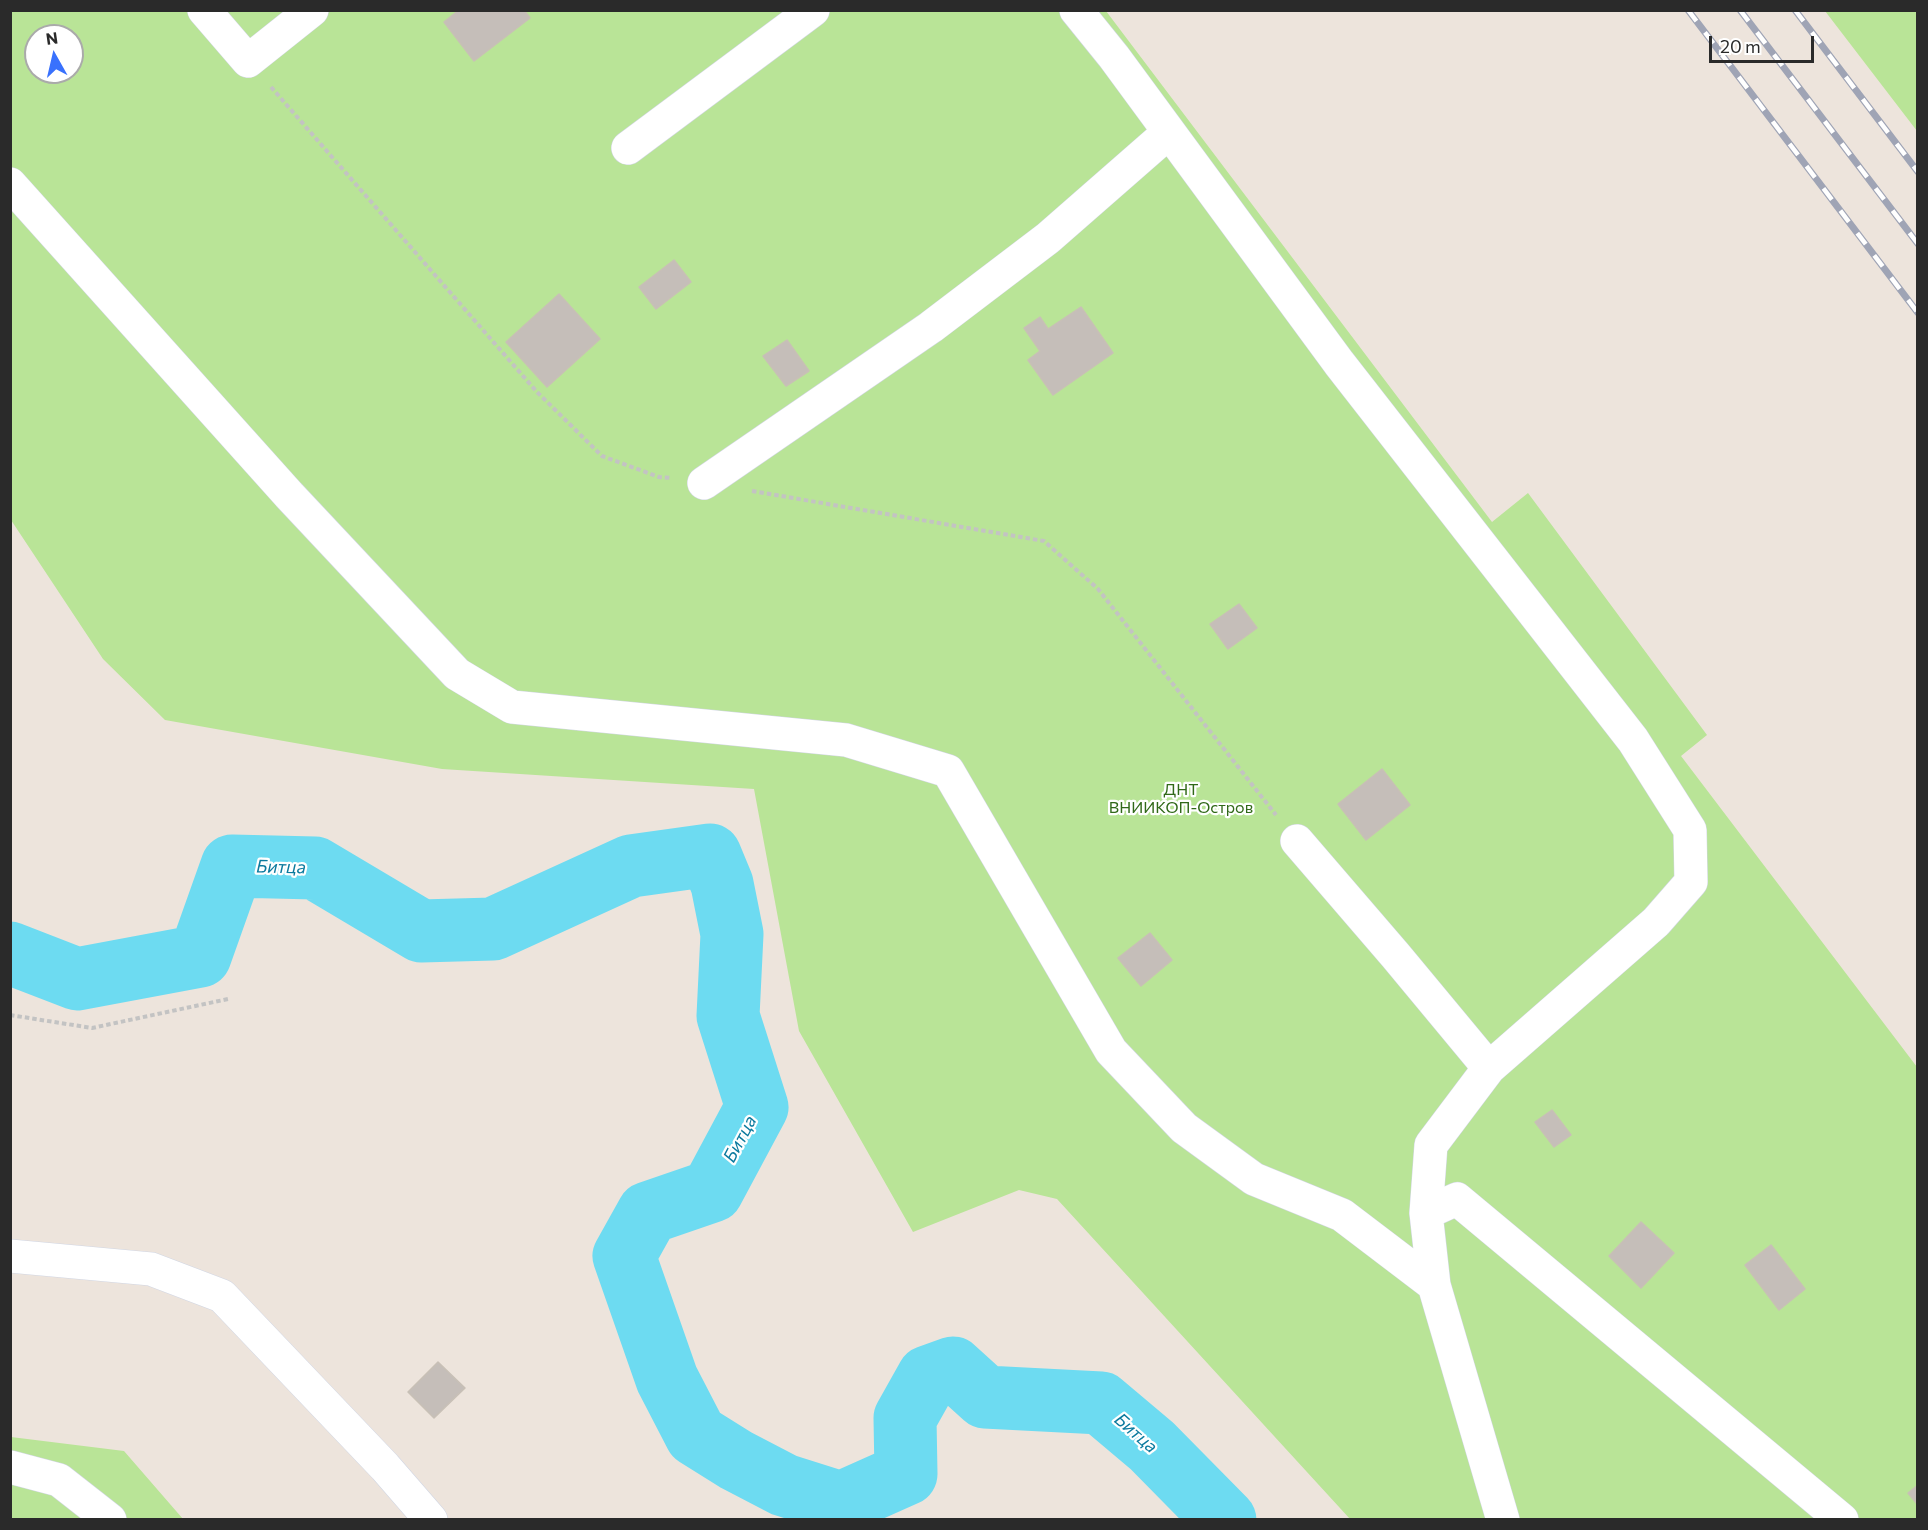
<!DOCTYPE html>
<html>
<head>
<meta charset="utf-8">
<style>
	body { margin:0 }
	#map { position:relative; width:1928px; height:1530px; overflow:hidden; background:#ede4dc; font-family:Commissioner,sans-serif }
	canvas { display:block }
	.frame { position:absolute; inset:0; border:12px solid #2a2a2a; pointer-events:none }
	.north { position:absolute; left:24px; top:24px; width:60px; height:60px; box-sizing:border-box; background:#fff; border:2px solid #aaa; border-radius:50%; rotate:352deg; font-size:16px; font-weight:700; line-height:24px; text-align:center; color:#2a2a2a }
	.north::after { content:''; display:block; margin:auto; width:21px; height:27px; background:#3971fd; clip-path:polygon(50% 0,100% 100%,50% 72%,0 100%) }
	.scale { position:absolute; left:1709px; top:36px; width:105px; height:27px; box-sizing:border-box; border:3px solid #2a2a2a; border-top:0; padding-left:8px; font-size:18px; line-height:21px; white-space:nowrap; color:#2a2a2a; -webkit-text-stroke:4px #fff; paint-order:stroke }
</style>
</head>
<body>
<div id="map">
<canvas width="1928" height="1530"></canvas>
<div class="frame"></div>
<div class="north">N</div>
<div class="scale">20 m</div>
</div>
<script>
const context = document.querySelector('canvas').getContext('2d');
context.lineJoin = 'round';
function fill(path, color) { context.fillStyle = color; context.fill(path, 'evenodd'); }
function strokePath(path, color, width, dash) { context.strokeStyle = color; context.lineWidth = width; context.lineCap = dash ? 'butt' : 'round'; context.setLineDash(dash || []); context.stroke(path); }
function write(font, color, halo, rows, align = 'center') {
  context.font = font + ' Commissioner,sans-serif'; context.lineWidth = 4.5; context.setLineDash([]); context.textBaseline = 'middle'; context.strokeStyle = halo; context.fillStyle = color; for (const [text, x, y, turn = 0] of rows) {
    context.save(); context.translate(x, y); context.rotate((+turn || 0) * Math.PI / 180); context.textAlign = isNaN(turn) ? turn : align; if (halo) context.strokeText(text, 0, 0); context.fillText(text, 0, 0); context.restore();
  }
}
const green = new Path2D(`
	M10 11H1106L1492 522 1528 493 1707 735 1681 756 1917 1067V1519H1350L1057 1199 1019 1190 913 1232 799 1031 754 789 442 769 165 720 103 659 11 520ZM36 36H72V72H36Z
	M1825 11H1917V131Z
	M11 1437 124 1451 183 1519 11 1520Z`);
const river = new Path2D(`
	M10 953 77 979 200 956 232 866 315 868 421 931 493 929 631 866 710 855 722 884 732 934 728 1016 757 1107 712 1191 648 1213 624 1256 667 1379 696 1435 736 1460 784 1485 841 1503 906 1474 905 1418 928 1377 953 1368 985 1397 1101 1403 1152 1446 1225 1520`);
const building = new Path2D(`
	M459 10H524L530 18 474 61 444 22Z
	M674 260 691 282 656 309 639 287Z
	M559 294 600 339 547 387 506 342Z
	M1081 307 1113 353 1053 395 1028 360 1040 351 1024 328 1040 317 1048 329Z
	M787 340 809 371 786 386 763 356Z
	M1239 604 1257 628 1228 649 1210 624Z
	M1382 769 1410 805 1366 840 1338 804Z
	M1150 933 1172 960 1141 986 1118 958Z
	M1552 1110 1571 1135 1554 1147 1535 1122Z
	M1641 1222 1674 1253 1641 1288 1609 1256Z
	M1771 1245 1805 1289 1779 1310 1745 1265Z
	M438 1362 465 1388 434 1418 408 1392Z
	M1918 1485V1505L1908 1493Z`);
const path = new Path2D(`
	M271 87 537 392 602 456 659 477 671 478
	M752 491 1044 541 1098 589 1276 815
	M10 1015 92 1028 228 999`);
const minor = new Path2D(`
	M204 10 248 61 312 10
	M1076 10 1114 57 1339 363 1633 740 1690 830 1691 882 1656 922 1489 1068 1431 1145 1426 1213 1434 1285 1503 1520
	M628 148 813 10
	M10 184 289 495 457 674 512 707 846 740 948 771 1111 1051 1184 1128 1254 1179 1342 1215 1434 1285
	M704 483 931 327 1048 238 1168 133
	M1297 841 1396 956 1489 1068
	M1426 1213 1457 1199 1842 1520
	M10 1256 151 1269 222 1296 385 1467 431 1520
	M10 1467 59 1480 110 1520`);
const rail = new Path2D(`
	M1688 10 1918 313
	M1740 10 1918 244
	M1795 10 1918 172`);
const parkNames = [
	["ДНТ",1181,790],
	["ВНИИКОП-Остров",1181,808]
];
const waterNames = [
	["Битца",281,867,1],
	["Битца",740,1139,-62],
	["Битца",1136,1433,41]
];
fill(green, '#b9e497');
strokePath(river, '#6ddbf1', 63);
fill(building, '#c5beb9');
strokePath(building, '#c8c0b6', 1.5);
strokePath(minor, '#d1d6e3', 34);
strokePath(path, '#c3c3c3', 4, [4.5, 3]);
strokePath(minor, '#fff', 33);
strokePath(rail, '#9fa4b5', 7);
strokePath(rail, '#fff', 4.5, [14]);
write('16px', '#316919', '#fff', parkNames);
write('italic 18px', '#0b7a9e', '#fff', waterNames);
</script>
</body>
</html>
